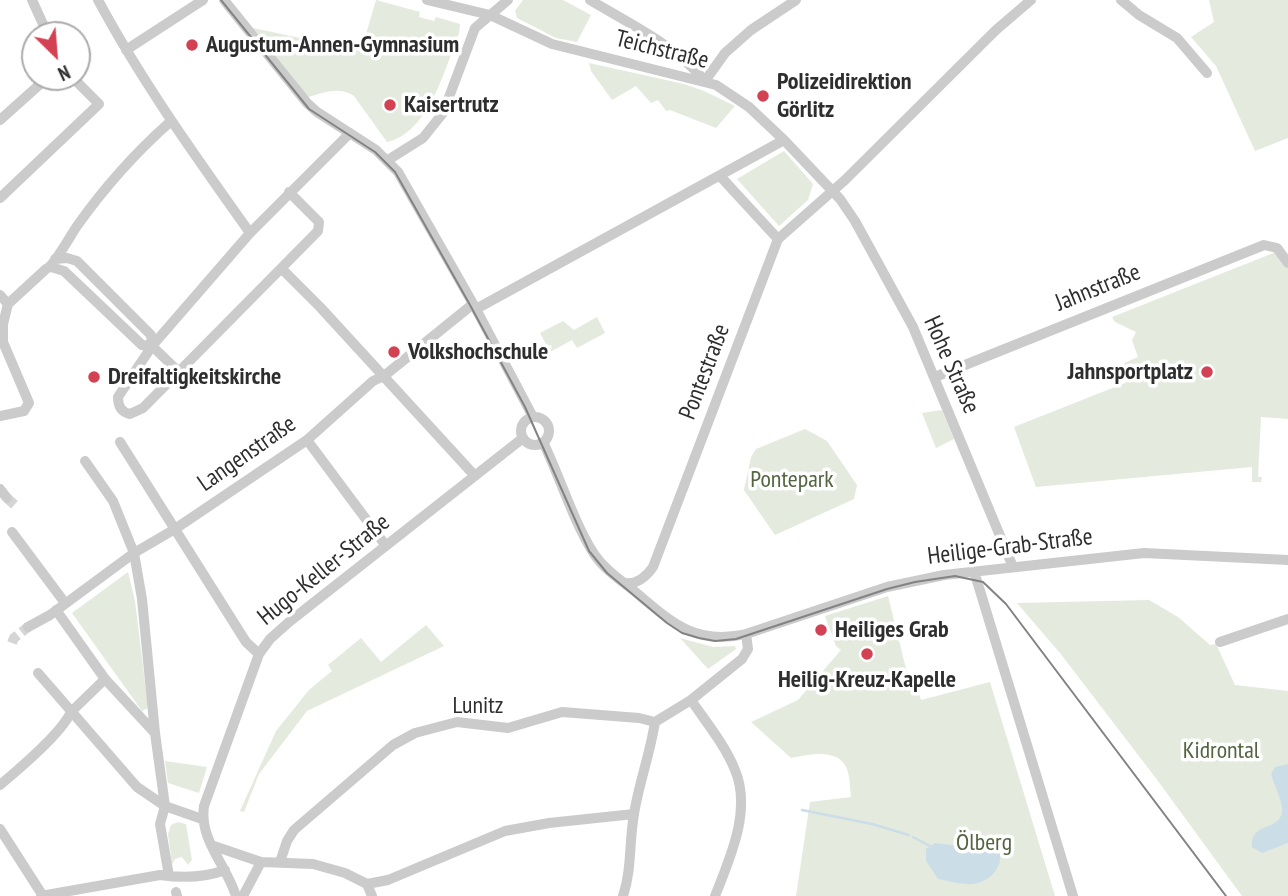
<!DOCTYPE html>
<html>
<head>
<meta charset="utf-8">
<style>
	body { margin:0 }
	#map { position:relative; width:1288px; height:896px; overflow:hidden; background:#fff; font-family:"PT Sans Narrow",sans-serif }
	canvas { display:block }
	.north { position:absolute; left:21px; top:21px; width:70px; height:70px; box-sizing:border-box; background:#fff; border:2px solid #ababab; border-radius:50%; rotate:155deg; font-size:19px; font-weight:700; line-height:28px; text-align:center; color:#2e2e2e }
	.north::after { content:''; display:block; margin:auto; width:24px; height:32px; background:#d24253; clip-path:polygon(50% 0,100% 100%,50% 72%,0 100%) }
</style>
</head>
<body>
<div id="map">
<canvas width="1288" height="896"></canvas>
<div class="north">N</div>
</div>
<script>
const context = document.querySelector('canvas').getContext('2d');
context.lineJoin = 'round';
function fill(path, color) { context.fillStyle = color; context.fill(path, 'evenodd'); }
function strokePath(path, color, width, dash) { context.strokeStyle = color; context.lineWidth = width; context.lineCap = dash ? 'butt' : 'round'; context.setLineDash(dash || []); context.stroke(path); }
function write(font, color, halo, rows, align = 'center') {
  context.font = font + ' "PT Sans Narrow",sans-serif'; context.lineWidth = 7; context.setLineDash([]); context.textBaseline = 'middle'; context.strokeStyle = halo; context.fillStyle = color; for (const [text, x, y, turn = 0] of rows) {
    context.save(); context.translate(x, y); context.rotate((+turn || 0) * Math.PI / 180); context.textAlign = isNaN(turn) ? turn : align; if (halo) context.strokeText(text, 0, 0); context.fillText(text, 0, 0); context.restore();
  }
}
const green = new Path2D(`
	M376 0 420 12 419 17 434 21 436 17 460 24 459 33C445 68 429 133 387 142L354 96C339 86 324 93 308 97L253 28 361 51Z
	M523 0H563L591 15 577 42 556 38 517 18 515 11Z
	M1209 0H1288V138L1255 151 1216 66 1191 37 1214 22Z
	M589 63 684 84 704 91 735 106 716 128 670 110 666 111 658 100 651 103 636 86 612 100 591 71Z
	M784 151 813 184 808 200 779 226 737 179Z
	M1276 252 1288 268V419L1261 417 1258 477H1262L1261 482H1252V467L1036 487 1014 427 1130 381 1124 363 1138 357 1132 340 1136 332 1115 322 1112 317Z
	M597 317 605 333 577 348 572 340 550 352 549 349 552 347 551 345 547 346 540 333 563 321 574 330Z
	M942 410 954 439 936 448 922 413Z
	M805 429 827 441 857 485 854 499 775 535 744 490 751 457 756 449Z
	M128 572 135 601 148 708 142 711 72 613Z
	M888 596 909 681H915L921 700 990 682 1055 896H796L810 802 851 797C850 789 850 777 847 769 838 747 809 755 791 758L751 722 798 700 841 650 836 646 825 616Z
	M1149 600 1178 617 1210 645 1216 644 1235 685 1288 691V896H1242L1158 781 1060 653 1017 603Z
	M426 625 444 646 307 711 259 774 244 812 240 811 276 731 309 690 332 671 328 665 361 638 381 662Z
	M680 638 713 647 735 646 736 649 708 669Z
	M165 761 207 767 199 793 168 783Z
	M178 822 186 824 192 860 188 865 182 857 175 859 172 864 168 834 171 825Z`);
const water = new Path2D(`
	M1288 764V843L1262 853 1252 847C1250 821 1279 832 1282 812 1283 802 1274 785 1271 774L1275 767Z
	M935 843 1000 851C1003 867 990 882 973 884 963 885 949 881 938 879L926 861V849Z`);
const stream = new Path2D(`
	M802 810 872 824 909 835
	M913 837 930 846`);
const minorTunnel = new Path2D(`
	M7 498 16 506
	M12 643 14 638 28 627`);
const minor = new Path2D(`
	M32 0 48 35
	M98 0C142 82 196 157 250 233
	M224 0 307 103 317 112 376 150 398 172 476 309 533 417
	M427 0 490 15 552 44 716 85 749 107 784 140 840 199 855 221 913 327 1013 567
	M590 0C630 24 675 45 705 81L725 53 751 30 796 0
	M1121 0 1139 15 1177 38 1207 73
	M126 50 203 0
	M0 120 48 77
	M388 160 423 138 443 113 475 28 508 0
	M720 176 778 239
	M289 192 319 222 318 231 143 408 130 414C121 412 118 406 118 397L152 346 250 233 350 133
	M0 198 99 104 72 77
	M55 259 67 258 77 261 151 335 152 346
	M51 267 64 271 142 345 152 346
	M282 269 320 307 475 476
	M0 295 8 304
	M476 309 784 140
	M152 346 180 373
	M935 377 1264 245 1277 248 1288 263
	M0 416 24 411 29 403 3 342V324L8 304 46 269C54 266 70 236 77 226 104 188 135 153 170 122
	M521 431a14 14 0 1 1 28 0a14 14 0 1 1-28 0Z
	M307 440 386 546
	M120 442 246 642 259 654
	M543 442C560 477 573 521 594 554 604 569 619 579 633 590 670 621 694 646 746 634L887 587 944 575 1144 553 1288 560
	M85 461 113 501 134 553 142 599 155 733 165 806 160 824 169 876
	M0 489 7 498
	M12 532 65 603
	M974 571 1073 896
	M624 583C637 585 646 577 653 567L778 239 845 180 996 30 1031 0
	M56 610 105 679 155 733
	M28 627 50 615 134 553 175 529 307 440 373 381 384 376 473 304
	M1220 642 1288 619
	M38 673 137 787 165 806 202 819
	M691 700C706 722 725 745 735 770 752 810 730 858 715 896
	M0 785C19 769 61 734 71 712L105 679
	M0 829 43 896
	M211 845 261 862 313 864 345 873 367 884 372 896
	M280 862 287 841 294 830 393 745 415 733 457 722 508 728 562 712 639 718 655 722 691 700 742 659 748 649 746 634
	M367 884 388 880 505 831 549 823 634 814
	M176 892 177 896
	M41 896 160 875C181 878 204 878 225 870
	M236 896C226 864 199 840 204 806L259 654 270 639 289 622 523 438
	M243 896 261 862
	M623 896C632 869 629 842 634 814 639 783 650 754 655 722`);
const tram = new Path2D(`
	M221 0 309 109 375 152 395 172 470 305 525 407 589 551 607 573 667 623 682 633 699 638 715 641 736 639 887 589 915 582 955 576 983 582 1006 604 1226 896`);
const markers = [
	[192,45,7,"#d24253"],
	[763,96,7,"#d24253"],
	[390,105,7,"#d24253"],
	[394,352,7,"#d24253"],
	[1207,372,7,"#d24253"],
	[94,377,7,"#d24253"],
	[821,630,7,"#d24253"],
	[867,654,7,"#d24253"]
];
const poiNames = [
	["Augustum-Annen-Gymnasium",206,45],
	["Polizeidirektion",777,82],
	["Görlitz",777,110],
	["Kaisertrutz",404,105],
	["Volkshochschule",408,352],
	["Jahnsportplatz",1193,372,"right"],
	["Dreifaltigkeitskirche",108,377],
	["Heiliges Grab",835,630],
	["Heilig-Kreuz-Kapelle",867,680,"center"]
];
const streetNames = [
	["Teichstraße",662,50,14],
	["Jahnstraße",1098,288,-22],
	["Hohe Straße",951,365,66],
	["Pontestraße",705,372,-69],
	["Langenstraße",247,454,-35],
	["Heilige-Grab-Straße",1010,547,-7],
	["Hugo-Keller-Straße",324,570,-39],
	["Lunitz",478,706]
];
const parkNames = [
	["Pontepark",792,480],
	["Kidrontal",1221,751],
	["Ölberg",984,843]
];
fill(green, '#e4eadd');
fill(water, '#cbdee8');
strokePath(stream, '#cbdee8', 2.5);
strokePath(minorTunnel, '#d5d5d5', 10, [10, 5]);
strokePath(minor, '#cbcbcb', 10);
strokePath(tram, '#838383', 2);
for (const [x, y, r, color] of markers) { const dot = new Path2D(); dot.arc(x, y, r, 0, 2 * Math.PI); context.fillStyle = color; context.fill(dot); strokePath(dot, '#fff', 2.5); }
write('bold 24px', '#2e2e2e', '#fff', poiNames, 'left');
write('24px', '#2e2e2e', '#fff', streetNames);
write('24px', '#536440', '#fff', parkNames);
</script>
</body>
</html>
